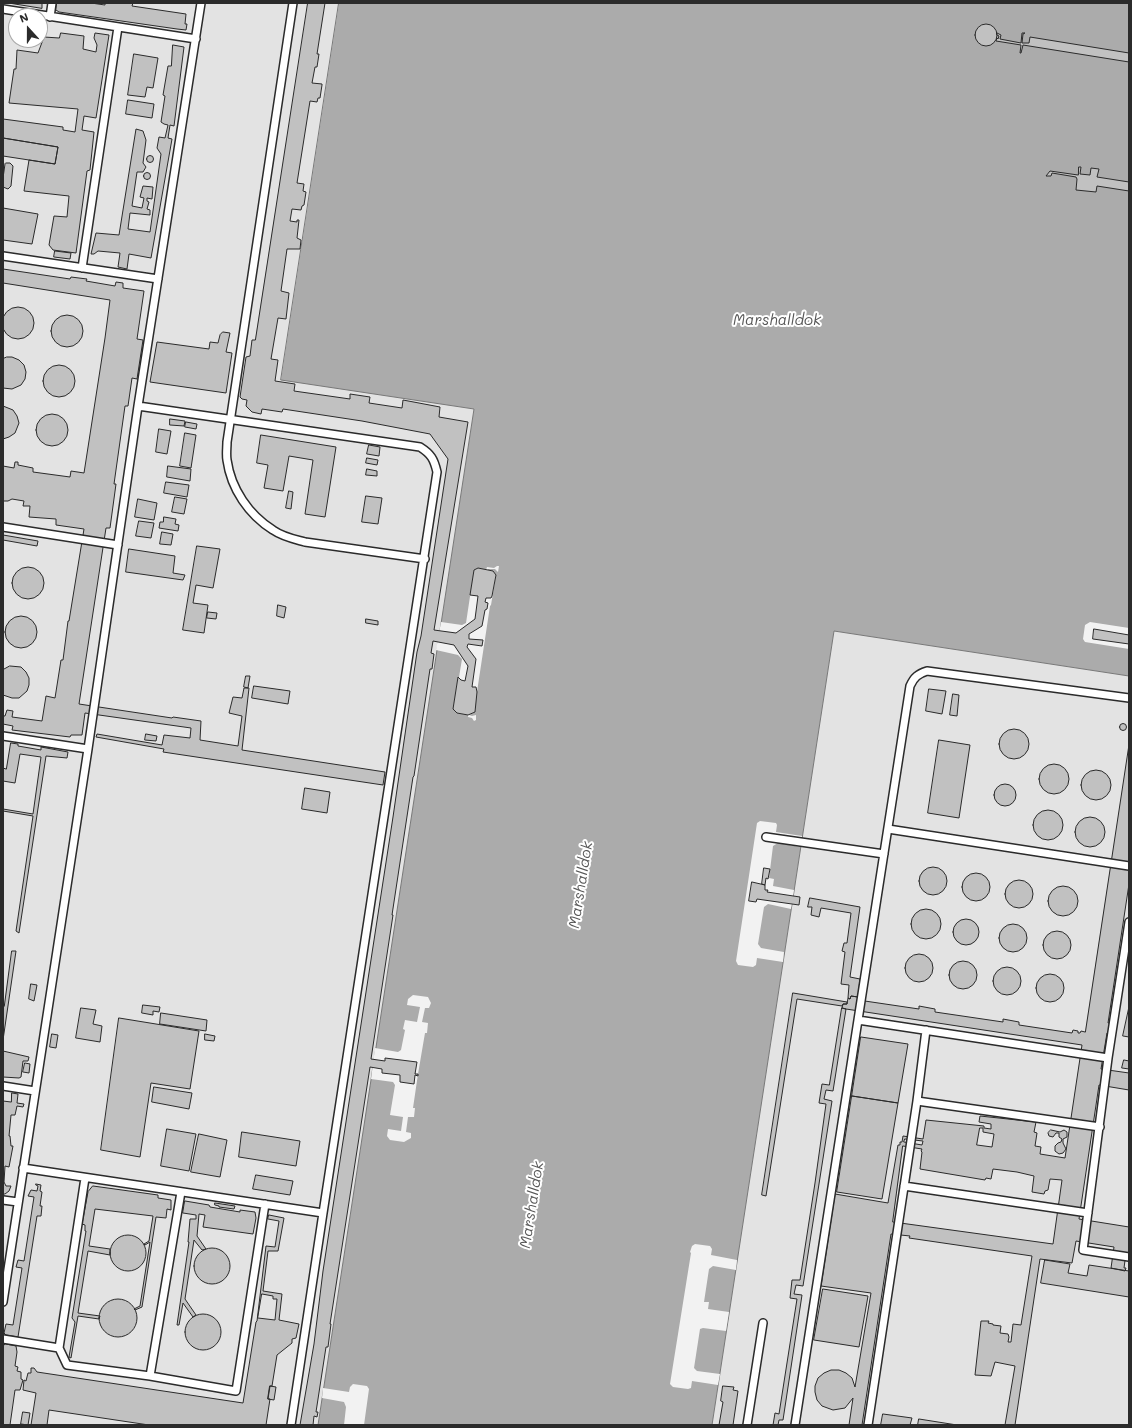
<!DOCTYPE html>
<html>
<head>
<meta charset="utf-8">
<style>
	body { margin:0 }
	#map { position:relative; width:1132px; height:1428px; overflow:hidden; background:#f2f2f2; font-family:Mali,sans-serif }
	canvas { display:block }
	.frame { position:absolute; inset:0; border:4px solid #2b2b2b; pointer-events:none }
	.north { position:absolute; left:8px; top:8px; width:40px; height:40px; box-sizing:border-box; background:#fff; border:1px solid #aaa; border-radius:50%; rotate:339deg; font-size:11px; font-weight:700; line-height:16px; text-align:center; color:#2b2b2b }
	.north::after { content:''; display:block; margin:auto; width:14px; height:18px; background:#2b2b2b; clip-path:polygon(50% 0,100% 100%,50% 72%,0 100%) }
</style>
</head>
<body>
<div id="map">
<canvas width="1132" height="1428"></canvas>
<div class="frame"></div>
<div class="north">N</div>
</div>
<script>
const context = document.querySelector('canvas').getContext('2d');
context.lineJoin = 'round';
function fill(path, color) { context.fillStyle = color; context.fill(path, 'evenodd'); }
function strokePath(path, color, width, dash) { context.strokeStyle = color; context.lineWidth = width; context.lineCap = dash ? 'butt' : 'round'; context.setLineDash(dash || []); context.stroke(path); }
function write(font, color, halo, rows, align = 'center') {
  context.font = font + ' Mali,sans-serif'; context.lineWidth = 4; context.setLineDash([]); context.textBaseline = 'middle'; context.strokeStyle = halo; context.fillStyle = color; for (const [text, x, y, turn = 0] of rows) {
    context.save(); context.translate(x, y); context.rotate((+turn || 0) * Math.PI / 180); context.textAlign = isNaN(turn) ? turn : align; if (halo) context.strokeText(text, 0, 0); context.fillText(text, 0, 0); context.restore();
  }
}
const built = new Path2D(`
	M3 3H339L281 379 474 409 318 1425H3ZM16 16H40V40H16Z
	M834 631 1129 676V1425H712Z`);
const water = new Path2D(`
	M339 3H1129V676L834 631 712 1425H318L474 409 281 380Z`);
const pier = new Path2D(`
	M497 566H499L498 572 495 569H488V570L493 571 496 575 491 605 490 606 475 705 476 706 475 712 469 715 472 716 476 715V720L474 721 472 718 468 717V715L457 713 453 709 458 677H459L462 659 458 655 436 650 441 622 462 625 466 623 474 570 478 568 486 570 487 567 494 568Z
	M1090 622 1129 628V649L1085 642 1083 639 1085 625Z
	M760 821 776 823 777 825 776 832 802 836 800 847 778 843 773 846 769 878 774 879 773 886 794 890 791 909 768 904 764 907 758 944 761 948 784 952 783 962 757 958 756 965 753 967 738 965 736 961 757 823Z
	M413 995 428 997 431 1003 429 1008H425L422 1022 428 1023 427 1033H425L418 1074 413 1108H415L414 1117H408L406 1132 411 1133V1138L404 1142 390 1140 387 1136 388 1129 401 1131 403 1117 390 1115 395 1085 393 1082 371 1079 375 1048 398 1052 401 1050 405 1030 403 1029 405 1020 417 1022 420 1007 407 1005 408 999Z
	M695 1244 710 1246 712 1249 711 1255 737 1260 736 1270 713 1266 709 1269 704 1302H709L708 1309 729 1312 726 1331 703 1328 700 1329 694 1368 697 1371 720 1374 718 1385 692 1381 691 1388 688 1389 673 1387 670 1384 691 1253 690 1252 692 1246Z
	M353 1384 367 1386 369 1389 364 1425H344L346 1407 344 1402 322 1398 323 1388 349 1392 350 1387Z`);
const building = new Path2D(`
	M9 3H42V8Z
	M57 3H91L105 5V3H133L132 6 186 14 185 24H187L186 30 177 29 59 12 56 10Z
	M308 3H325L317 54H319L317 67H315L312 83 322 84V85L320 98H318L317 102 310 101 297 183 304 184 303 191 306 192 304 205 302 206 301 210 292 209 290 221 297 222V220H299L297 238 301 240 300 249H287L281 291 289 293 286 319 278 318 271 359 278 360 275 381 295 384 294 391 350 399V394L370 397 369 403 402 408 403 400 440 407 439 417 468 422 434 630 456 633 475 619 478 596 470 595 474 570 478 568 493 571 496 575 492 596 491 598H486L485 602 488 603 487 609 485 610 482 626 469 634V639L483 640 482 646 468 644 467 647 476 659 472 687H476L477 692 475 712 468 715 457 713 453 709 458 677 461 680 465 681 468 666 454 645 433 641 431 653 434 654 432 669H430L414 776 413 777 392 915H393L371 1059 385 1061V1058L417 1062 415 1074H418V1076L415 1075 414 1084 400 1082V1075L382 1073V1069L370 1067 330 1324H331L328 1347H326L316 1412H318L317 1417 314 1416 313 1425H300L314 1344 323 1271 393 817 417 652 421 636 448 459 430 434 362 421 283 409 282 412 262 409 261 414 252 412 246 406 247 400 242 399 240 397 246 357 250 356 252 340H255Z
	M975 35a11 11 0 1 1 22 0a11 11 0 1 1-22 0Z
	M61 33 84 36 83 49 96 52 97 45 94 38 95 33 109 35 96 118 84 116 82 130 94 132 90 170 87 171 76 253 53 250 49 245 54 216 67 217 69 196 24 191 29 160 55 164 58 147 3 138V119L63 127V130L75 132 78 109 9 103 14 69H16L17 50 38 53 44 37 59 38Z
	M997 33 1001 35 1000 39 1021 43 1022 33H1025L1023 34 1022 43H1029L1030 37 1129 53V62L1023 45 1021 53H1020L1021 45 996 41 997 38 998 39 999 36 997 35Z
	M173 45 184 47 174 126 170 125 168 138 172 139 151 258 129 254 127 269 118 267 120 253 98 251 94 254H91L96 233 119 235 136 129 143 131 146 140 143 163 146 167 143 172H137L132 206 142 208 144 198 140 197 143 186 153 187 152 199 147 198V201L149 202 147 209 150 210V215L130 213 128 229 150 232 161 154 157 148 159 137 165 138 168 125 164 124 161 122 165 96 163 95 168 66H171Z
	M134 54 158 58 153 88 147 87 145 97 128 95Z
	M128 100 154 104 152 118 126 114Z
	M3 138 58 147 55 164 3 156Z
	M146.5 159a3.5 3.5 0 1 1 7 0a3.5 3.5 0 1 1-7 0Z
	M6 163H10L13 166 11 186 8 189 3 187V178L5 164Z
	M1079 167H1081L1080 174 1090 175 1091 168 1099 169 1097 177 1129 182V191L1097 186 1096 192 1076 190 1077 179 1076 177 1052 173 1051 176H1046L1050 171 1078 175Z
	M143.5 176a3.5 3.5 0 1 1 7 0a3.5 3.5 0 1 1-7 0Z
	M3 208 38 214 32 244 3 240Z
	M55 251 71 253 70 259 54 257Z
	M3 269 70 279 71 277 87 279 86 281 115 286 116 282 123 283V288L144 291 137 339 143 340 137 379 132 378 128 406H125L114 484H116L110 528H106L79 704 172 718 173 717 201 721 200 740 238 746 242 716 229 713 233 697 242 698 244 688H249L242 750 385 772 383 785 163 752 164 749 96 737 97 734 162 745 164 735 190 738 191 728 85 713 82 735H71L70 737 12 730 13 726 3 724V716H5L7 710 13 711 12 717 42 721 46 696 55 698 61 660H63L68 621H69L84 529 56 525V519L29 517 30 506H23L24 501 12 499 8 501H3V466L14 468 15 462H18V465L33 468V472L70 477 71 471 84 473 105 338 110 300 3 283Z
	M2 323a16 16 0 1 1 32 0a16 16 0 1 1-32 0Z
	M51 331a16 16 0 1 1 32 0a16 16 0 1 1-32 0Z
	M223 332 230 333 226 352 232 353 226 393 150 382 157 342 209 349 210 342 218 343 220 335Z
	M7 357H12L19 360 24 365 26 372 25 379 21 385 12 389 3 388V359Z
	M43 381a16 16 0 1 1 32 0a16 16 0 1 1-32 0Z
	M3 406 13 410 17 416 19 423 15 433 9 437 3 439Z
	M36 430a16 16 0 1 1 32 0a16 16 0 1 1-32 0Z
	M170 419 185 421 184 426 170 425Z
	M186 422 197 424 196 429 185 427Z
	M159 429 171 431 167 454 156 452Z
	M185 433 196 435 191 468 180 466Z
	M261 435 336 447 325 517 305 514 313 460 289 456 283 491 264 488 268 465 257 463Z
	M369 445 380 447 379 456 367 454Z
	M367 458 378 460 377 465 366 463Z
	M168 466 191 469 190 481 167 477Z
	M367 469 377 471V476L366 475Z
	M166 482 189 485 187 497 164 493Z
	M289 491 293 492 291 509 286 508Z
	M366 496 382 498 378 524 362 522Z
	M175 497 187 499 184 514 172 512Z
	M138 499 157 503 154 520 135 517Z
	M164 517 176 519 175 524 179 525 178 531 159 528 160 522H163Z
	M139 521 154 523 151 538 136 536Z
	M162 532 173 534 171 545 160 544Z
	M3 535 38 541 37 546 3 540Z
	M197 546 220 549 213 588 196 585 193 603 208 605 204 633 183 630Z
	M129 549 175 556 173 573 185 575 183 580 126 572Z
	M12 583a16 16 0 1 1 32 0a16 16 0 1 1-32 0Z
	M278 605 286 607 284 618 277 616Z
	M208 612 217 613 216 619 207 618Z
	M5 632a16 16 0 1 1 32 0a16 16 0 1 1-32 0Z
	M366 619 378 621V625L366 623Z
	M1094 629 1129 635V644L1093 639Z
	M10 666 21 667 26 672 29 678V685L27 691 19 698H12L3 695V670Z
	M246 676H250L248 688 244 687Z
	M254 686 290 691 288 704 252 698Z
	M929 689 946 691 942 714 926 711Z
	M953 694 959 695 957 716 950 715Z
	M1119.5 727a3.5 3.5 0 1 1 7 0a3.5 3.5 0 1 1-7 0Z
	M999 744a15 15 0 1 1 30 0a15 15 0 1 1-30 0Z
	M146 734 157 736 156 741 145 740Z
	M939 740 970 745 959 818 928 813Z
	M11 743 18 744V746L41 750V747L68 752 67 758 46 756 19 933 16 931 33 816 3 811V809L33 814 41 757 20 754 15 783 3 781V768L6 769Z
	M1129 745V884L1108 1023H1111L1110 1033H1107L1101 1069 1129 1073V1090L1099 1085 1079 1219 1129 1227V1250L1128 1253H1126L1124 1268H1126L1125 1271 1111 1268 1114 1247 1076 1241 1072 1263 1040 1259 1015 1425H1005L1015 1366 995 1362 991 1376 975 1375 981 1321H989L988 1323 993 1324V1325L1001 1326 1000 1333 1008 1334 1009 1337 1008 1342H1011L1013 1324 1021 1325 1032 1256 909 1238 910 1236 891 1234 862 1425H849L853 1398 845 1408 833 1410 822 1406 817 1400 815 1392V1386L818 1378 824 1373 831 1370H839L846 1373 852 1378 855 1387 871 1293 821 1286 835 1194 888 1203 898 1145H900V1142H902L903 1136 923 1139 926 1120 984 1126V1128L991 1129V1124L979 1122 980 1116 1036 1122 1034 1132 1037 1133 1035 1146 1041 1147 1040 1154 1065 1158 1082 1045 846 1009 842 1008 843 1004H847L848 998 850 999 851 996 858 997V1000L919 1009V1006L935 1009V1012L1003 1022V1019L1019 1022V1025L1072 1033 1073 1030 1078 1031V1033H1080L1081 1031 1085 1032ZM980 1128H983V1132L994 1134 992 1147 977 1145ZM905 1139 923 1141 922 1145 904 1142ZM903 1146 922 1149 921 1151 922 1152 920 1169 985 1180 986 1178 991 1179 993 1169 1017 1172 1034 1176 1032 1192 1044 1194 1045 1191 1048 1190 1050 1179 1062 1180 1053 1244 893 1222Z
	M1039 779a15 15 0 1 1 30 0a15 15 0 1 1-30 0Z
	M1081 785a15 15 0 1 1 30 0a15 15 0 1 1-30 0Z
	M994 795a11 11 0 1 1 22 0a11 11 0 1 1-22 0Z
	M305 788 330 792 327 813 302 809Z
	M1033 825a15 15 0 1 1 30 0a15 15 0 1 1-30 0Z
	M1075 832a15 15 0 1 1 30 0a15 15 0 1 1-30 0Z
	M919 881a14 14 0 1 1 28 0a14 14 0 1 1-28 0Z
	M764 868 770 869 768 879 766 878 765 885 762 884Z
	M962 887a14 14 0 1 1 28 0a14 14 0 1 1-28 0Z
	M1005 894a14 14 0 1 1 28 0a14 14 0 1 1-28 0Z
	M752 882 765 885V890H768L767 892 800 897 799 905 757 899 756 902 749 901Z
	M1048 901a15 15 0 1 1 30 0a15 15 0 1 1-30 0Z
	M810 898 860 907 850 977 860 979 858 997 851 996 850 999 848 998 849 985 841 984 845 952 842 951 844 943H847L851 913 821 908 819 917 811 915 812 907H808Z
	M911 924a15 15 0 1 1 30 0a15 15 0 1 1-30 0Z
	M953 932a13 13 0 1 1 26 0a13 13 0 1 1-26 0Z
	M999 938a14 14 0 1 1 28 0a14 14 0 1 1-28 0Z
	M1043 945a14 14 0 1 1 28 0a14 14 0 1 1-28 0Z
	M12 951H16L3 1040V1005L4 1006Z
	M905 968a14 14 0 1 1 28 0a14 14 0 1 1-28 0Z
	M949 975a14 14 0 1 1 28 0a14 14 0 1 1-28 0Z
	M993 981a14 14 0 1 1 28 0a14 14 0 1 1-28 0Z
	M1036 988a14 14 0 1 1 28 0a14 14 0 1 1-28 0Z
	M31 984 37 985 34 1001 29 999Z
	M793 993 847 1002V1004H843L842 1006 797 999 766 1196 762 1195Z
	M143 1005 160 1007 159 1012 153 1011V1015L142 1013Z
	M1129 1007V1037L1123 1036Z
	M81 1008 96 1010 93 1024 102 1026 100 1042 76 1038Z
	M842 1008 846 1009 833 1091 826 1090 824 1099 832 1101 803 1286 796 1285 794 1294 802 1295 783 1420H779L778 1425H773L775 1413 779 1414 797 1299 790 1298 792 1280H800L815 1183 826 1104 819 1103 822 1084 829 1085Z
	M161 1013 207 1020 206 1031 160 1024Z
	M119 1018 199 1031 190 1089 151 1083 140 1157 101 1150Z
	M52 1034 58 1035 56 1048 50 1047Z
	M205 1034 215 1036 214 1041 205 1040Z
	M861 1037 908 1044 898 1103 852 1096Z
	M3 1051 29 1057 28 1061H23L21 1077 19 1078 3 1077Z
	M1124 1060 1129 1061V1069L1122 1068Z
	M25 1063 30 1064 29 1073 23 1072Z
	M154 1087 192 1093 189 1109 152 1102Z
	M12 1093 18 1094 17 1103 24 1104 23 1107 17 1106 15 1115H11L9 1136H10L11 1146H13L9 1167 5 1166 4 1182 6 1186H11L9 1191 5 1194H3V1101L11 1102Z
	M852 1096 898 1103 882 1199 837 1192Z
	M167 1129 196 1134 189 1171 161 1166Z
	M1051 1130 1060 1132 1064 1130 1067 1132V1137L1063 1139V1143L1066 1149 1063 1153 1059 1154 1055 1151V1146L1058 1143 1061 1142 1062 1139 1059 1137V1133H1056L1053 1137 1049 1136 1048 1133Z
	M242 1132 300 1141 296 1166 239 1157Z
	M199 1134 227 1140 220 1177 191 1172Z
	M256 1175 293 1181 290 1195 253 1189Z
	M36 1184 41 1185 40 1191 42 1192 40 1206H42L41 1216H37L18 1337 6 1335 4 1333 6 1324 13 1325 22 1268 16 1267 18 1260 24 1261 34 1197 28 1196 31 1190 37 1191 38 1186 36 1185Z
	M93 1186 158 1195V1198L171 1200V1210L167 1209 166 1218 156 1217 142 1307 135 1310 134 1309 140 1306 150 1242 145 1245 144 1244 149 1241 153 1216 95 1209 89 1246 110 1249V1255L88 1251 78 1313 100 1316 99 1319 78 1316 71 1358 69 1357 75 1322 72 1318 86 1231H85V1225L82 1224 88 1192Z
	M185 1201 209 1205 210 1207 240 1212V1210L255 1212 256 1218 253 1234 203 1227 205 1215 199 1214 197 1236 206 1249 202 1250 194 1240 185 1299 196 1315 193 1317 183 1303 179 1325H177L189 1242H188L190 1219H196V1215L183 1213Z
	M215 1203 235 1206 234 1209 219 1207V1206L215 1205Z
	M269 1215 284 1218 278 1251H268L263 1291 282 1294 279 1320 299 1324 296 1338 292 1339V1343L277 1355 272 1386H270L268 1399H270L266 1425H149L49 1410 47 1425H31L36 1393 23 1390 24 1380 26 1381 28 1373H31V1368H34L37 1372 243 1403 256 1322 257 1321 266 1246 275 1247 279 1221 268 1219ZM262 1294 273 1296V1299H277L275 1320 258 1318Z
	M110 1253a18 18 0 1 1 36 0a18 18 0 1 1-36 0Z
	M194 1266a18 18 0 1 1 36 0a18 18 0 1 1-36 0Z
	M1045 1260 1070 1264 1068 1273 1087 1276 1089 1265 1129 1271V1297L1041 1283Z
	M823 1289 868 1296 859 1347 814 1340Z
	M99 1318a19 19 0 1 1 38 0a19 19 0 1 1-38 0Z
	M185 1332a18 18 0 1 1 36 0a18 18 0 1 1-36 0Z
	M6 1344 16 1346 17 1352 15 1366 18 1367 17 1371 21 1372V1379L23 1380 20 1390H15L10 1425H3V1346Z
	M270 1386 276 1387 274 1400 268 1399Z
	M723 1386 734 1387 733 1390 738 1391 733 1425H719L723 1402 721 1401Z
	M23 1412 30 1413 28 1425 21 1424Z
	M883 1414 912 1418 910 1425H881Z
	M919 1419 957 1425H918Z`);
const lane = new Path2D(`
	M293 3 227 442C227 448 226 454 227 460 231 489 249 515 273 530 283 537 294 539 305 542L425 559
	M3 9 196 39
	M50 17 52 3
	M3 256 158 279
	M82 268 118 27
	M138 406 420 447C431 454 434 459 437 472L323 1213 291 1425
	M3 527 118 545
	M3 736 88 749
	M888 829 1129 866
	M766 837 884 854
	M1129 922 1108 1058 1083 1250 1129 1257
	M858 1020 910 686C914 677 918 674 927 671L1129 698
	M926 1030 917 1101 1100 1127
	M3 1086 35 1091
	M23 1168 323 1213
	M85 1178 59 1348 67 1365 150 1376 236 1391 265 1204
	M904 1186 1088 1213
	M3 1200 18 1202
	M3 1302 88 749 138 406 201 3
	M3 1339 59 1348
	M150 1376 181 1192
	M747 1425 763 1323
	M795 1425 858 1020 1108 1058
	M868 1425 917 1101`);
const waterNames = [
	["Marshalldok",777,320],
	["Marshalldok",581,885,-81],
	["Marshalldok",532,1205,-81]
];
fill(built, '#e3e3e3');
fill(water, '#ababab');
strokePath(water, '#787878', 1);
fill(pier, '#f2f2f2');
fill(building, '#c1c1c1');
strokePath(building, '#2b2b2b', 1);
strokePath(lane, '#2b2b2b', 10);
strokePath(lane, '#fff', 7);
write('italic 15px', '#585858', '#fff', waterNames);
</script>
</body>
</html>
